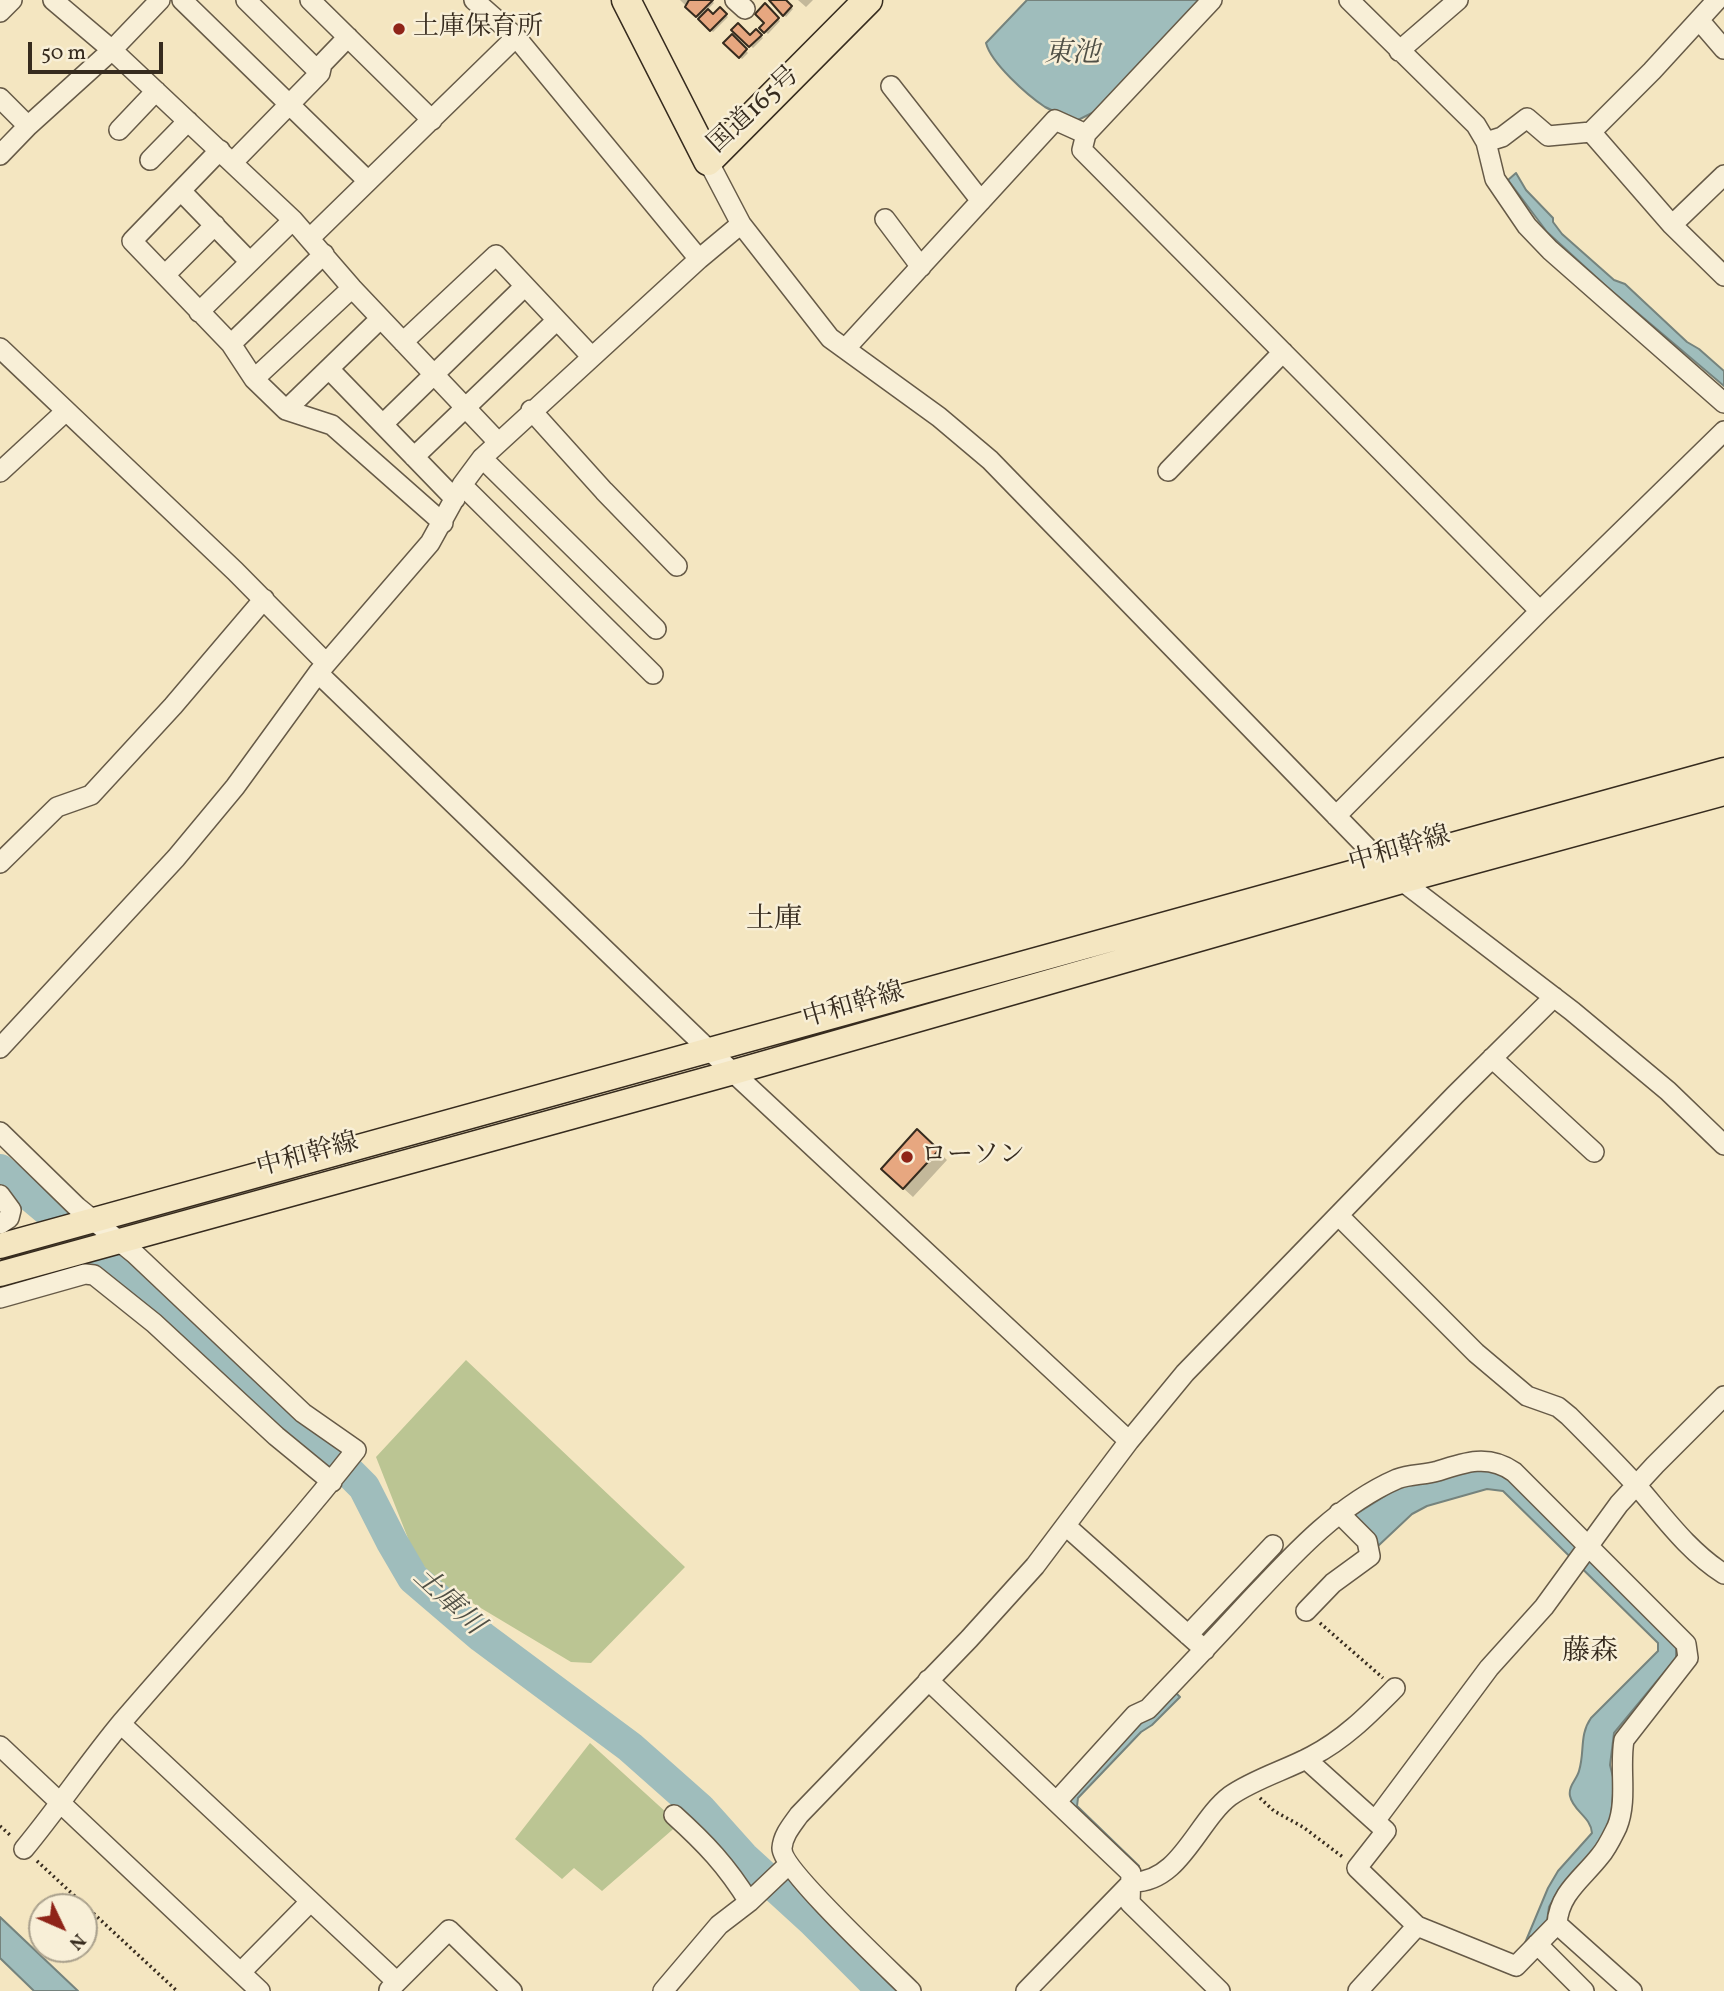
<!DOCTYPE html>
<html>
<head>
<meta charset="utf-8">
<style>
	body { margin:0 }
	#map { position:relative; width:1724px; height:1991px; overflow:hidden; background:#f4e6c1; font-family:Vollkorn,serif }
	canvas { display:block }
	.north { position:absolute; left:28px; top:1893px; width:70px; height:70px; box-sizing:border-box; background:#f8efd7; border:2px solid #aaa18d; border-radius:50%; rotate:134deg; font-size:19px; font-weight:700; line-height:28px; text-align:center; color:#362b1e }
	.north::after { content:''; display:block; margin:auto; width:24px; height:32px; background:#8f2418; clip-path:polygon(50% 0,100% 100%,50% 72%,0 100%) }
	.scale { position:absolute; left:28px; top:42px; width:135px; height:32px; box-sizing:border-box; border:4px solid #362b1e; border-top:0; padding-left:9px; font-size:21px; line-height:24px; white-space:nowrap; color:#362b1e; -webkit-text-stroke:5px #f8efd7; paint-order:stroke }
</style>
</head>
<body>
<div id="map">
<canvas width="1724" height="1991"></canvas>
<div class="north">N</div>
<div class="scale">50 m</div>
</div>
<script>
const context = document.querySelector('canvas').getContext('2d');
context.lineJoin = 'round';
function fill(path, color) { context.fillStyle = color; context.fill(path, 'evenodd'); }
function strokePath(path, color, width, dash) { context.strokeStyle = color; context.lineWidth = width; context.lineCap = dash ? 'butt' : 'round'; context.setLineDash(dash || []); context.stroke(path); }
function write(font, color, halo, rows, align = 'center') {
  context.font = font + ' Vollkorn,"Noto Serif JP",serif'; context.lineWidth = 5; context.setLineDash([]); context.textBaseline = 'middle'; context.strokeStyle = halo; context.fillStyle = color; for (const [text, x, y, turn = 0] of rows) {
    context.save(); context.translate(x, y); context.rotate((+turn || 0) * Math.PI / 180); context.textAlign = isNaN(turn) ? turn : align; if (halo) context.strokeText(text, 0, 0); context.fillText(text, 0, 0); context.restore();
  }
}
const green = new Path2D(`
	M466 1360 685 1567 591 1663 571 1662 434 1580 413 1551 376 1457Z
	M590 1743 679 1824 602 1891 574 1868 562 1879 515 1839Z`);
const water = new Path2D(`
	M1027 0H1201L1100 109 1076 121C1066 116 1055 112 1045 107 1027 95 991 63 986 43Z
	M1516 173 1526 190 1553 218V222L1562 234 1614 280 1625 284 1687 342 1699 349 1724 371V386L1607 287 1547 232 1508 180Z
	M1465 1466 1504 1474 1676 1646V1658L1614 1733 1610 1765 1614 1781 1611 1818 1595 1852 1559 1889 1549 1907 1546 1928 1529 1947 1525 1943 1548 1888 1558 1871 1592 1833C1591 1817 1573 1811 1570 1796 1568 1786 1577 1779 1579 1771 1585 1752 1579 1735 1591 1718L1658 1651V1643L1503 1491 1487 1489 1427 1506 1412 1514 1378 1546 1355 1523 1353 1516 1385 1496 1400 1482Z
	M1174 1691 1180 1697 1152 1725 1141 1732 1078 1798 1077 1806 1139 1866 1132 1865 1066 1802 1071 1791Z
	M0 1917 78 1991H34L0 1958Z`);
const shadow = new Path2D(`
	M680 0H711L714 3 707 10 713 17 720 10 728 17 713 32Z
	M772 0H783L793 9 786 17Z
	M798 0H813L806 7Z
	M765 6 780 21 768 34 761 28 767 23Z
	M734 30 750 38 756 32 763 38 753 48Z
	M732 37 748 53 742 59 726 43Z
	M917 1132 947 1160 913 1197 892 1178Z`);
const river = new Path2D(`
	M0 1170 137 1285 232 1371 337 1460 364 1487 392 1542 413 1578 482 1637 630 1747 700 1809 743 1857 813 1921 883 1991`);
const building = new Path2D(`
	M689 0H713L696 17 685 7Z
	M769 0H786L792 6 783 16Z
	M765 3 779 18 764 33 759 28 764 23 755 14Z
	M720 7 727 14 710 31 698 19 708 9 713 14Z
	M738 23 750 35 756 29 762 35 749 47 731 30Z
	M732 34 747 49 739 58 723 43Z
	M917 1129 939 1150 903 1189 881 1169Z`);
const path = new Path2D(`
	M1320 1623 1383 1678
	M1260 1798 1274 1811 1303 1827 1344 1858
	M0 1826 11 1836
	M37 1861 177 1991`);
const minor = new Path2D(`
	M53 0 112 50 293 220 352 288 498 442
	M182 0 368 181
	M246 0 320 73
	M310 0 432 120
	M474 0 516 37 699 259
	M735 0 745 9
	M1212 0 1086 134 1082 150 1540 611
	M1349 0 1476 125 1486 142 1495 179 1527 226 1550 250 1724 403
	M0 12 12 0
	M1699 20 1724 49
	M1399 51 1458 0
	M891 86 981 201
	M0 98 28 126 112 50 160 0
	M119 130 156 91
	M1591 132 1652 71 1717 0
	M1486 142 1502 137 1527 118 1548 136 1591 132 1672 225 1724 276
	M220 150 132 241 231 344 254 379 286 410 332 425 443 523
	M0 155 28 126
	M150 160 188 121
	M708 161 741 224 830 338 939 417 990 460 1382 863 1402 881 1572 1011 1668 1091 1724 1145
	M233 162 320 73 322 64 348 37
	M181 191 250 262
	M885 219 921 267
	M1672 225 1724 175
	M310 238 516 37
	M165 275 215 225
	M199 312 293 220
	M403 342 496 255 591 356
	M231 344 324 254
	M0 348 235 571 326 663
	M845 349 1055 120 1086 134
	M329 369 455 499
	M254 379 352 288
	M286 410 380 319
	M531 410 604 491 677 566
	M383 424 525 286
	M414 457 557 320
	M482 458 656 629
	M1168 471 1283 352
	M0 472 66 411
	M462 485 653 674
	M318 673 709 1050 1129 1441
	M1336 816 1540 611 1724 431
	M0 863 57 807 91 795 173 706 264 599
	M0 1048 176 858 235 787 318 673 430 543 462 485 482 458 699 259 741 224
	M1492 1058 1594 1152
	M0 1132 77 1207 135 1254 303 1413 356 1450C282 1544 200 1631 122 1722 88 1763 58 1808 24 1849
	M0 1195 11 1210 9 1218 0 1224
	M1339 1216 1476 1353 1527 1396 1558 1407 1569 1416C1592 1439 1615 1462 1637 1486 1664 1517 1688 1551 1724 1574
	M0 1298 85 1274 94 1275 154 1323 276 1436 332 1482
	M1066 1526 1205 1650
	M1306 1611 1333 1583 1370 1556 1367 1541 1339 1513
	M1188 1635 1273 1545
	M928 1680 1131 1873 1130 1903 1220 1991
	M121 1724 397 1982
	M0 1746 260 1991
	M1057 1801 1135 1715 1148 1709C1180 1675 1212 1642 1243 1608 1288 1560 1335 1506 1397 1479 1410 1474 1425 1475 1438 1471 1465 1462 1489 1454 1514 1472L1686 1644 1688 1658 1624 1740C1619 1768 1628 1800 1617 1827 1612 1837 1607 1848 1600 1856 1583 1878 1559 1893 1557 1924L1516 1966 1417 1926 1357 1868 1386 1831 1306 1759
	M674 1815C705 1843 727 1866 749 1902
	M1375 1821 1489 1668 1544 1607 1619 1504 1655 1465 1724 1396
	M1557 1924 1632 1991
	M1537 1944 1584 1991
	M241 1972 310 1902
	M389 1990 449 1930 512 1991
	M663 1991 719 1925 749 1902 788 1865
	M911 1991C891 1971 781 1869 782 1848 783 1835 792 1825 799 1815L969 1639 1035 1566 1129 1441 1185 1373 1455 1095 1554 997
	M1026 1991 1132 1882C1180 1883 1197 1821 1230 1796 1254 1779 1286 1770 1312 1756 1345 1739 1370 1713 1395 1688
	M1358 1991 1417 1926`);
const major = new Path2D(`
	M0 1246 1724 770
	M0 1274 734 1072 1402 881 1724 793`);
const highway = new Path2D(`
	M626 0 708 161 868 0`);
const markers = [
	[399,29,7,"#8f2418"],
	[907,1157,7,"#8f2418"]
];
const poiNames = [
	["土庫保育所",413,29],
	["ローソン",921,1157]
];
const streetNames = [
	["国道165号",755,111,-43],
	["中和幹線",1400,851,-16],
	["中和幹線",854,1007,-16],
	["中和幹線",308,1157,-15]
];
const waterNames = [
	["東池",1072,56],
	["土庫川",447,1603,43]
];
const neighbourhoodNames = [
	["土庫",774,922],
	["藤森",1590,1654]
];
fill(green, '#bbc593');
fill(water, '#9fbdbc');
strokePath(water, '#75837d', 2);
fill(shadow, '#0003');
strokePath(river, '#9fbdbc', 32);
fill(building, '#e7a780');
strokePath(building, '#362b1e', 2);
strokePath(minor, '#665a47', 22);
strokePath(major, '#362b1e', 27);
strokePath(highway, '#362b1e', 31);
strokePath(path, '#362b1e', 3.5, [2, 3.5]);
strokePath(minor, '#f8efd7', 19);
strokePath(major, '#f4e6c1', 24);
strokePath(highway, '#f4e6c1', 28);
for (const [x, y, r, color] of markers) { const dot = new Path2D(); dot.arc(x, y, r, 0, 2 * Math.PI); context.fillStyle = color; context.fill(dot); strokePath(dot, '#f8efd7', 2.5); }
write('26px', '#362b1e', '#f8efd7', poiNames, 'left');
write('26px', '#362b1e', '#f8efd7', streetNames);
write('italic 28px', '#505046', '#f8efd7', waterNames);
write('28px', '#362b1e', '#f8efd7', neighbourhoodNames);
</script>
</body>
</html>
